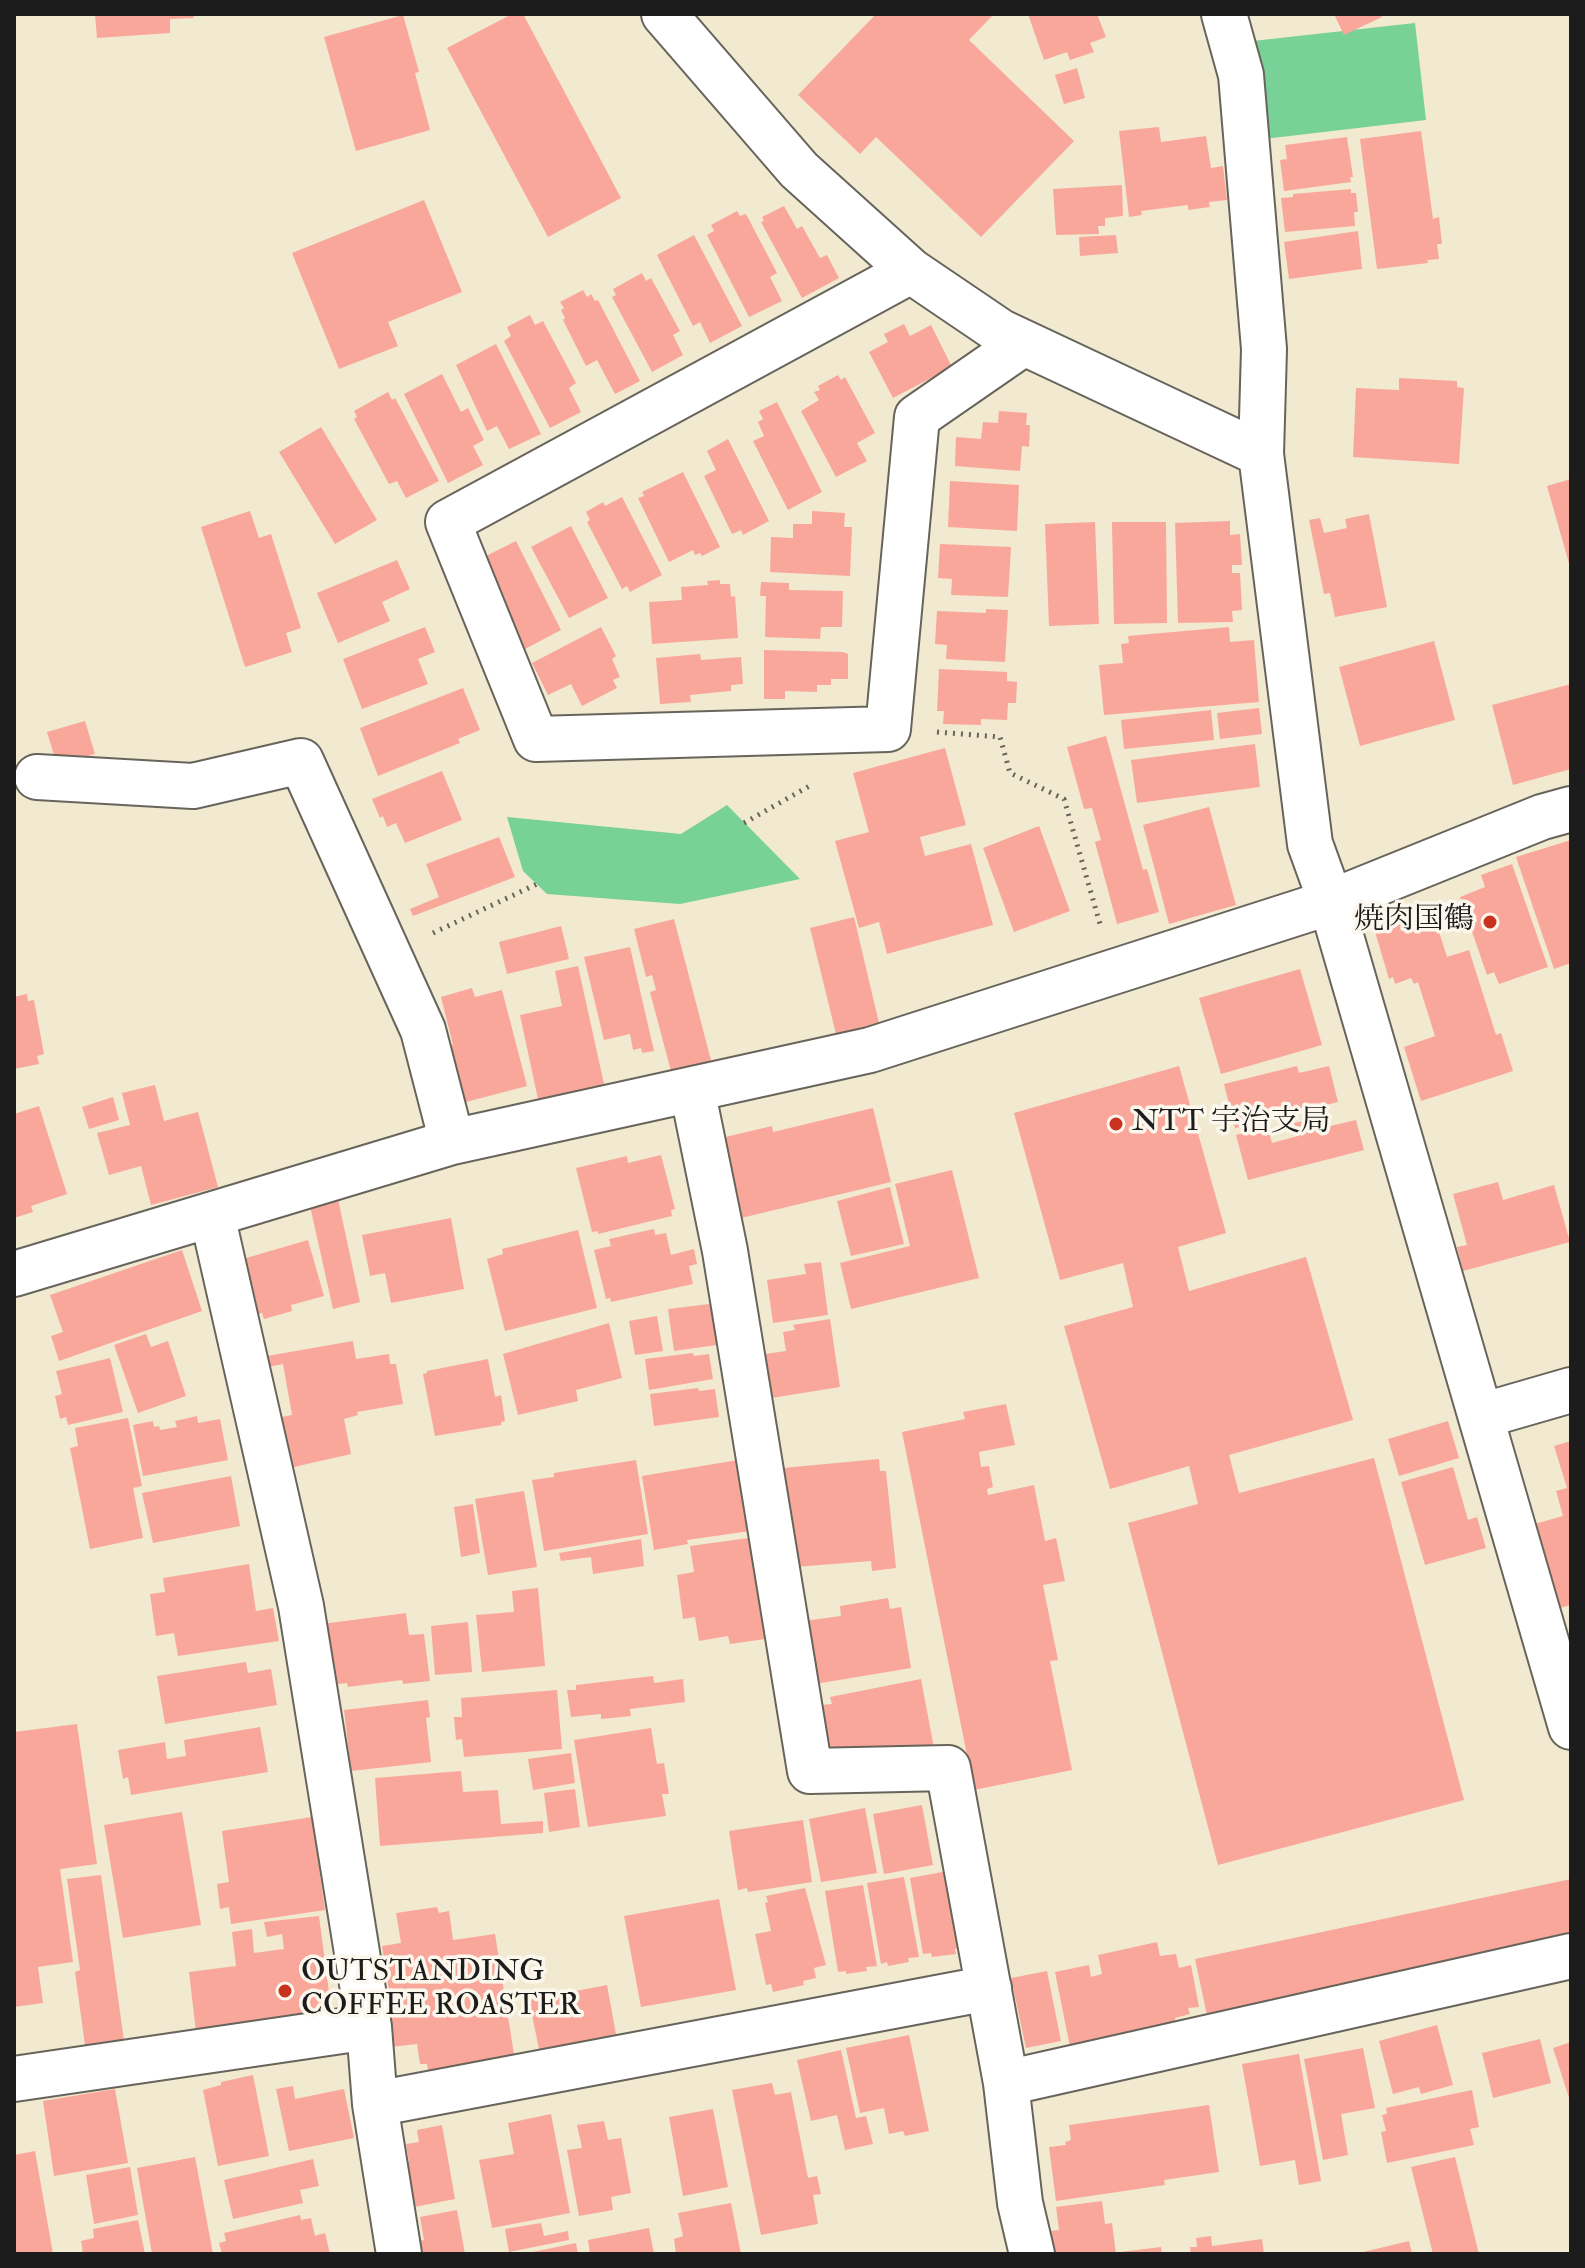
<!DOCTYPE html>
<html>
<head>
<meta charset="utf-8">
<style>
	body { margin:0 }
	#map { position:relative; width:1585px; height:2268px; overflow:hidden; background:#f1e9d0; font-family:"IM FELL Double Pica",serif }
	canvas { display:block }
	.frame { position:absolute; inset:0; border:16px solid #1c1c1c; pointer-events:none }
</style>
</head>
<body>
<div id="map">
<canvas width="1585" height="2268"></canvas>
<div class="frame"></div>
</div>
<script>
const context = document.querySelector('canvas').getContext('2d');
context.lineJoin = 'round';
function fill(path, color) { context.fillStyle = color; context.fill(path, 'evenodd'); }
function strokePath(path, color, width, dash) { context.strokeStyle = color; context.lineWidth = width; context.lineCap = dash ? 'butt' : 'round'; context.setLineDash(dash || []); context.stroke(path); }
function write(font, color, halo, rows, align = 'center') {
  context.font = font + ' "IM FELL Double Pica","Noto Serif JP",serif'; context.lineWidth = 7; context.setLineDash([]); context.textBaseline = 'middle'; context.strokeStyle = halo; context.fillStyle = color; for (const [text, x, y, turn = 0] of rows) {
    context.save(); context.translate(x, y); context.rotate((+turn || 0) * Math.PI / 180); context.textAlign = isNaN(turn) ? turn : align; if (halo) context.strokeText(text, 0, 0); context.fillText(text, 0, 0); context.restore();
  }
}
const green = new Path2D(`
	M1415 23 1426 120 1264 139 1253 41Z
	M727 805 800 879 680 904 547 894 523 871 507 817 681 834Z`);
const building = new Path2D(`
	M95 14H193L194 18 170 19V33L97 38Z
	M512 14H523L621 198 548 237 447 48Z
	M876 14H994L969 40 1074 141 981 237 876 137 860 154 798 95Z
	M1028 14H1097L1106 37 1090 43 1094 52 1070 60 1067 52 1044 60Z
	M1334 14H1380L1382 17 1344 35Z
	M403 15 419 72 415 73 430 130 356 151 324 37Z
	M1077 68 1085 98 1064 104 1055 75Z
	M1159 127 1161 142 1206 136 1211 168 1223 166 1227 200 1209 202 1210 207 1188 210V205L1141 211 1142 215 1129 217 1119 131Z
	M1421 131 1433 219 1439 217 1442 244H1437L1439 259 1427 260 1428 263 1377 269 1360 139Z
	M1347 137 1353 177H1350L1351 182 1284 191 1280 160 1287 159 1285 145Z
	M1122 185 1123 216 1105 218V226H1098L1099 234 1056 235 1053 189Z
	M1351 189V193H1356L1358 212H1354L1355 226 1285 232 1281 198 1293 197V194Z
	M424 200 462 292 388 322 398 346 339 369 292 253Z
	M784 206 797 229 802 226 820 258 827 255 839 278 802 298 761 222 764 221 762 217Z
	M737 211 740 216 746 214 777 273 770 277 782 301 749 317 707 235 714 231 711 225Z
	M1358 231 1362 269 1289 279 1284 242Z
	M694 235 742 326 710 343 700 322 693 326 657 255Z
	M1116 235 1118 253 1080 256 1079 237Z
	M642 273 646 281 651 278 680 331 673 335 683 355 652 372 612 297 616 295 613 289Z
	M583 290 587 297 591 294 595 301 598 300 640 381 615 394 597 360 586 366 563 320 565 318 561 310 564 308 560 302Z
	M530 315 535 325 543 321 576 383 569 388 581 412 550 428 504 341 511 336 507 327Z
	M904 324 910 336 931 325 952 367 893 398 869 352 888 342 884 334Z
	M496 344 541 434 509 449 497 426 487 431 456 365Z
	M442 374 461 412 468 408 484 440 473 446 483 465 448 483 404 394Z
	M838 375 841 380 845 377 875 433 857 443 867 461 836 477 801 411 819 400 814 392 820 390 818 386Z
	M1399 378 1457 381V387L1464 388 1459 464 1353 457 1356 388 1399 390Z
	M388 392 392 400 395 398 439 481 406 498 397 481 389 484 354 419 357 417 354 411Z
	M777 402 822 492 788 510 753 441 764 436 758 422 763 419 759 411Z
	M999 411 1027 413 1026 425H1030L1029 447 1022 446 1020 471 955 466 956 437 981 439 983 422 998 423Z
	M321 427 377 520 335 544 279 452Z
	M728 439 769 521 743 535 741 530 732 534 704 476 716 470 707 451Z
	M683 472 720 547 702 556 700 553 695 555 693 550 669 562 638 498 644 496 642 492Z
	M1571 479V567H1570L1547 486Z
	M950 481 1019 485 1017 531 948 527Z
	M622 497 662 575 630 592 627 586 622 589 587 522 590 520 586 512 603 502 605 506Z
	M250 511 259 538 271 534 301 628 286 633 292 652 245 667 201 527Z
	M812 511 845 513 844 527H852L850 576 770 572 771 537 793 538V524H812Z
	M1369 514 1387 607 1335 617 1330 593 1324 594 1309 520 1320 518 1324 533 1347 528 1345 519Z
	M1230 521V535L1240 534 1242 565H1232V573H1240L1242 610 1232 611 1233 622 1178 623 1175 523Z
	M1095 522 1099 624 1049 626 1045 524Z
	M1112 522H1166L1167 623 1114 624Z
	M571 526 608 598 569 618 531 547Z
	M516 541 561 630 525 649 502 603 506 601 484 557Z
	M940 544 1011 547 1008 597 951 595 952 579 938 578Z
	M397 560 410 589 382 602 390 621 338 643 317 593Z
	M720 580V584H730L731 597 735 596 738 638 652 644 649 602 682 600 681 587 708 585 707 581Z
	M761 582 789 583V590L843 591 842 627H821L820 639 765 637 766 596H760Z
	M986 609 1008 610 1005 662 946 659 947 645 935 644 937 611 986 613Z
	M425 627 435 652 418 659 428 684 362 709 343 659Z
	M601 627 616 656 612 659 620 677 613 680 617 688 582 706 571 684 548 695 532 663Z
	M1229 627 1230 642 1254 640 1259 702 1104 715 1099 665 1123 663 1121 644 1129 643 1128 636Z
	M1434 641 1455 720 1360 746 1339 667Z
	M764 650 843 652 848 654V679H831V685H817V692L785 691V699H764Z
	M700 654 701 660 741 657 743 684 731 685V691L690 695 691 702 660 704 656 658Z
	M939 669 1007 672V681L1017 682 1016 703H1008L1007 720 981 719V725L943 724 944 711H937Z
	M1571 684V769L1513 785 1492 705Z
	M463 688 480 730 458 739 460 743 378 776 360 728Z
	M1259 708 1262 734 1220 739 1217 713Z
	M1211 710 1214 740 1124 749 1121 720Z
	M85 721 95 754 57 765 47 732Z
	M1106 736 1143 870 1147 869 1159 912 1117 924 1095 842 1101 840 1092 808 1084 809 1067 747Z
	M1255 744 1260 787 1137 803 1131 760Z
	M945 748 966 825 920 837 925 856 971 844 993 925 887 954 879 922 859 928 835 841 869 832 853 773Z
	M442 771 462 820 405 843 396 823 387 827 383 816 380 818 372 799Z
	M1209 807 1236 905 1169 924 1143 825Z
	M1039 826 1070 911 1014 932 983 848Z
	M499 837 515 877 413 916 410 909 439 897 426 864Z
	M1571 840V963L1554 969 1516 857Z
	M1512 864 1548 967 1499 984 1494 972 1487 975 1460 897 1485 887 1481 875Z
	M1431 907 1447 957 1469 950 1496 1035 1501 1033 1513 1071 1421 1101 1404 1047 1435 1036 1418 982 1414 984 1411 978 1395 984 1393 977 1389 979 1373 925Z
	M854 917 879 1023 836 1034 810 928Z
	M674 919 712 1064 672 1075 650 992 656 990 652 975 646 977 634 929Z
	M561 926 569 959 507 974 499 942Z
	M630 947 654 1051 642 1053 641 1048 633 1050 630 1034 604 1040 584 957Z
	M578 966 604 1084 597 1086 598 1091 539 1104 520 1015 562 1006 555 971Z
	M1300 969 1322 1045 1221 1074 1199 998Z
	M472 988 475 997 502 990 527 1086 462 1103 447 1046 453 1045 441 997Z
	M27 994 28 1001 34 1000 44 1054 37 1056 39 1064 14 1069V997Z
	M1179 1066 1226 1233 1178 1247 1189 1291 1306 1257 1353 1420 1229 1455 1239 1493 1374 1458 1464 1800 1218 1865 1128 1523 1198 1504 1189 1466 1110 1489 1064 1326 1133 1307 1123 1263 1060 1280 1014 1113Z
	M1297 1066 1299 1073 1329 1066 1338 1102 1235 1128 1224 1084Z
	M155 1085 164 1121 198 1112 218 1187 151 1205 141 1166 109 1175 97 1133 130 1125 122 1093Z
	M113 1097 119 1120 89 1129 82 1107Z
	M39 1106 67 1194 31 1206 33 1212 14 1218V1114Z
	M873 1108 891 1182 733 1220 713 1140 772 1126 773 1132Z
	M1323 1117 1326 1127 1356 1120 1364 1150 1248 1180 1236 1135 1268 1127 1272 1143 1298 1136 1294 1123Z
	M661 1155 675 1209 671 1210 672 1216 598 1234V1231L592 1232 576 1168 627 1156 628 1163Z
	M952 1170 979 1278 851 1309 840 1263 910 1246 895 1184Z
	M1498 1182 1503 1200 1554 1185 1570 1242 1463 1271 1457 1247 1467 1245 1453 1194Z
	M890 1187 904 1244 851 1256 837 1201Z
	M338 1199 360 1302 333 1309 310 1206Z
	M451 1218 464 1289 391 1303 385 1273 370 1276 362 1235Z
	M654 1229 655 1235 666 1233 671 1255 694 1249 697 1264 689 1266 693 1284 611 1302 610 1298 606 1299 594 1250 611 1246 609 1239Z
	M578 1230 597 1308 505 1331 487 1259 503 1254 502 1249Z
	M308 1240 324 1296 291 1305 292 1311 264 1319 262 1313 251 1316 236 1261Z
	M182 1250 202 1311 59 1361 51 1336 63 1332 50 1295Z
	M821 1262 828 1315 773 1323 767 1280 806 1274 804 1264Z
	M718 1303 724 1344 674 1351 668 1309Z
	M657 1316 663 1351 635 1355 629 1321Z
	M830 1319 840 1387 765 1399 758 1355 786 1351 783 1332 795 1330 793 1325Z
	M609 1323 622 1378 576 1390 578 1401 518 1415 503 1354Z
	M146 1334 151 1347 168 1341 186 1396 138 1413 114 1345Z
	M353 1341 356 1359 389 1354 390 1364H396L403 1404 357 1412 358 1415 344 1419 351 1454 285 1469 276 1418 292 1415 283 1364 268 1367 267 1356Z
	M693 1353 694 1356 709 1354 713 1379 649 1390 645 1359Z
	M110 1358 123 1412 68 1425 66 1417 60 1419 55 1396 62 1394 56 1371Z
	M488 1359 495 1397 501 1395 505 1421 501 1422V1425L435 1436 423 1374 427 1373V1371Z
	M698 1388 699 1391 715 1389 719 1417 654 1426 650 1394Z
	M1006 1404 1015 1445 979 1452 981 1467 989 1466 993 1487 987 1489 988 1495 1034 1485 1045 1541 1056 1538 1065 1581 1043 1585 1058 1660 1050 1661 1072 1770 974 1790 902 1432 965 1419 963 1412Z
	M197 1416 198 1423 220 1419 228 1460 143 1476 133 1425 153 1421 154 1427 159 1426 160 1430 177 1427 175 1421Z
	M128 1418 142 1486 133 1488 143 1538 90 1549 70 1448 78 1446 75 1428Z
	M1448 1421 1459 1458 1399 1476 1388 1439Z
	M1571 1441V1605L1560 1608 1553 1584 1549 1585 1531 1525 1563 1516 1556 1491 1567 1488 1554 1446Z
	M879 1459 880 1471H886L896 1568 872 1571 871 1561 795 1567 772 1469Z
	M636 1460 648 1534 544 1551 532 1480 554 1477V1473Z
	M738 1460 750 1531 687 1540 688 1544 654 1550 642 1476Z
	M1453 1467 1468 1520 1477 1517 1486 1548 1425 1565 1401 1482Z
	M231 1476 240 1526 153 1543 142 1493Z
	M524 1491 537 1567 488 1575 475 1499Z
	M473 1504 480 1553 461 1557 454 1507Z
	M756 1537 772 1638 730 1644 728 1636 699 1641 695 1617 683 1619 677 1575 694 1572 690 1546Z
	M641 1539 644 1566 593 1574 591 1557 561 1561 559 1553Z
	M249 1564 256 1611 273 1608 279 1641 178 1656 174 1633 156 1636 150 1594 165 1592 163 1578Z
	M538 1588 545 1666 482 1672 476 1615 514 1612 512 1591Z
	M888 1598 890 1609 901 1607 911 1668 815 1684 804 1621 841 1616 840 1606Z
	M406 1613 409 1635 424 1634 430 1681 403 1684 402 1680 348 1687 347 1683 330 1685 322 1624Z
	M468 1622 472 1672 435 1675 431 1626Z
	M246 1662 248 1673 271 1669 277 1705 165 1724 157 1676Z
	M653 1676 654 1683 683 1679 685 1702 630 1709 631 1716 601 1719V1714L571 1717 567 1690H576V1685Z
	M921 1679 934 1748 833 1760 822 1705 832 1704 830 1697Z
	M557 1690 562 1749 464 1757 462 1739 456 1740 454 1717H462L461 1698Z
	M428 1700 430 1717 426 1718 431 1762 351 1771 344 1710Z
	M77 1724 97 1864 60 1869 73 1962 38 1967 43 2003 14 2007V1732Z
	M260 1727 268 1772 131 1795 128 1777 123 1779 118 1750 165 1742 167 1759 186 1756 184 1740Z
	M651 1728 657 1764 664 1763 669 1794H662L666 1816 588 1827 574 1740Z
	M571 1753 575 1783 533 1790 528 1759Z
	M461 1771 463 1792 498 1790 501 1824 543 1821V1833L380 1846 375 1778Z
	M575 1789 580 1827 549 1832 544 1793Z
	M922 1805 933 1865 884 1874 873 1814Z
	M865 1808 877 1873 821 1882 809 1819Z
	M182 1812 201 1925 123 1938 104 1825Z
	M312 1817 325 1910 231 1924 229 1907 220 1909 217 1884 229 1882 222 1831Z
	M803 1820 812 1882 748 1892 747 1888 738 1890 729 1831Z
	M948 1871 961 1948 955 1949 956 1954 932 1957 931 1953 923 1954 910 1878Z
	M101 1875 125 2048 86 2053 75 1972 80 1970 67 1879Z
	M904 1877 919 1957 908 1958 909 1962 888 1966 887 1962 881 1964 867 1883Z
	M1571 1879V1941L1208 2020 1195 1959Z
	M863 1885 877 1966 866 1967 867 1971 846 1974V1971L838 1972 825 1891Z
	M805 1888 826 1965 814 1968 816 1978 803 1981 804 1985 773 1992 771 1984 766 1985 755 1934 771 1931 765 1903 768 1902 766 1896Z
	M719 1899 736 1990 641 2007 624 1916Z
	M437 1907 439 1913 449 1911 453 1940 495 1934 515 2061 439 2079 438 2070 428 2071 427 2064H420L417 2044 390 2047 383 1998 390 1997 382 1946 401 1943 396 1913Z
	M319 1916 332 2015 196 2032 189 1972 236 1966 232 1932 252 1929 254 1953 284 1949 282 1934 267 1937 264 1922Z
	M1157 1942 1160 1956 1176 1954 1179 1968 1191 1965 1199 2007 1188 2008 1190 2014 1175 2018 1176 2025 1071 2052 1055 1972 1089 1965 1091 1977 1102 1974 1098 1955Z
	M1047 1971 1061 2041 1026 2048 1011 1978Z
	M607 1985 618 2045 541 2059 529 2000Z
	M1437 2025 1453 2085 1421 2094 1419 2087 1393 2094 1379 2041Z
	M909 2035 929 2131 905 2136 903 2131 889 2134 884 2108 860 2113 846 2048Z
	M1540 2039 1551 2083 1493 2098 1482 2053Z
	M1571 2042V2101H1570L1553 2048Z
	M1363 2048 1375 2108 1341 2114 1348 2155 1323 2160 1304 2059Z
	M841 2050 856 2118 866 2116 873 2144 845 2150 837 2115 811 2121 797 2060Z
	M1299 2054 1321 2181 1299 2185 1295 2160 1260 2166 1242 2064Z
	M253 2075 269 2156 218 2166 203 2090 221 2085V2082Z
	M772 2083 775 2095 791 2092 808 2178 817 2176 821 2194 813 2195 818 2224 761 2235 732 2090Z
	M293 2086 295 2099 344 2089 354 2138 289 2151 276 2089Z
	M115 2089 128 2163 54 2176 43 2101Z
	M1472 2090 1479 2127 1470 2129 1474 2145 1387 2163 1381 2132 1386 2131 1382 2115 1387 2114 1386 2108Z
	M1209 2105 1219 2172 1164 2180 1165 2185 1056 2201 1049 2147 1066 2145 1065 2142 1071 2140 1069 2125Z
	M713 2109 728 2187 683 2196 669 2117Z
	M551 2114 570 2213 492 2228 479 2160 514 2154 508 2123Z
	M604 2121 608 2140 621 2138 631 2193 611 2197 613 2210 579 2216 567 2150 582 2148 577 2125Z
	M442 2125 455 2199 399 2210 398 2164 409 2162 406 2144 419 2142 417 2130Z
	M35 2151 53 2254H14V2155Z
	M195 2157 213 2254H152L137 2168Z
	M1455 2157 1479 2254H1433L1411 2167Z
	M313 2159 319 2186 300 2190 303 2203 233 2219 224 2180Z
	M130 2167 138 2215 94 2224 86 2175Z
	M1102 2201 1105 2224 1112 2223 1116 2254H1053L1050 2231 1059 2230 1056 2207Z
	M731 2203 741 2254H676L674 2239 683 2236 678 2213Z
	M457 2210 465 2254H408L406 2243 424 2240 420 2217Z
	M300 2215 301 2220 311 2218 315 2236 325 2233 330 2254H222L219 2243 226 2241 224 2233Z
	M138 2220 145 2254H83L81 2241 94 2238 93 2229Z
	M541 2223 544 2236 568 2231 569 2240 509 2252 505 2229Z
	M649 2228 654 2254H590L588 2240Z
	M1211 2236 1212 2246 1262 2239 1264 2254H1191L1190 2247H1197L1196 2238Z
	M1409 2241 1412 2254H1359V2253Z
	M576 2243 578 2254H528V2253Z
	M1161 2247 1162 2254H1120V2252Z`);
const path = new Path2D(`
	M937 732 1000 737 1010 773 1064 799 1100 924
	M744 823 813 784
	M433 933 537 884`);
const minor = new Path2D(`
	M664 14 799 170 911 271 1001 332 1261 454
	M1224 14 1241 75 1264 349 1261 454 1310 844 1331 902 1571 1727
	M911 271 448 522 536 739 888 729 917 417 1024 343
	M37 777 193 786 301 761 423 1030 452 1142
	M692 1089 725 1251 810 1771 948 1768 1006 2083 1571 1956
	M212 1215 301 1606 369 2027 375 2104 989 1988
	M14 1274 452 1142 870 1050 1331 902 1542 817 1571 809
	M1481 1416 1571 1390
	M14 2079 369 2027
	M1006 2083 1020 2203 1032 2254
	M375 2104 399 2254`);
const markers = [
	[1490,922,8,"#c8321e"],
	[1116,1124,8,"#c8321e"],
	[285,1991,8,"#c8321e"]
];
const poiNames = [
	["焼肉国鶴",1474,922,"right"],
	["NTT 宇治支局",1132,1124],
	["OUTSTANDING",301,1974],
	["COFFEE ROASTER",301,2008]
];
fill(green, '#78d196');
fill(building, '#faa79b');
strokePath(minor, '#67645b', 48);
strokePath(path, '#67645b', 5, [2, 6]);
strokePath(minor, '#fff', 44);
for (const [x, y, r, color] of markers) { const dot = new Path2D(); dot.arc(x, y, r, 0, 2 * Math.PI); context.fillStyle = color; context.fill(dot); strokePath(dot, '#fbf7ec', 3); }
write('30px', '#1c1c1c', '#fbf7ec', poiNames, 'left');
</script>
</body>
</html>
